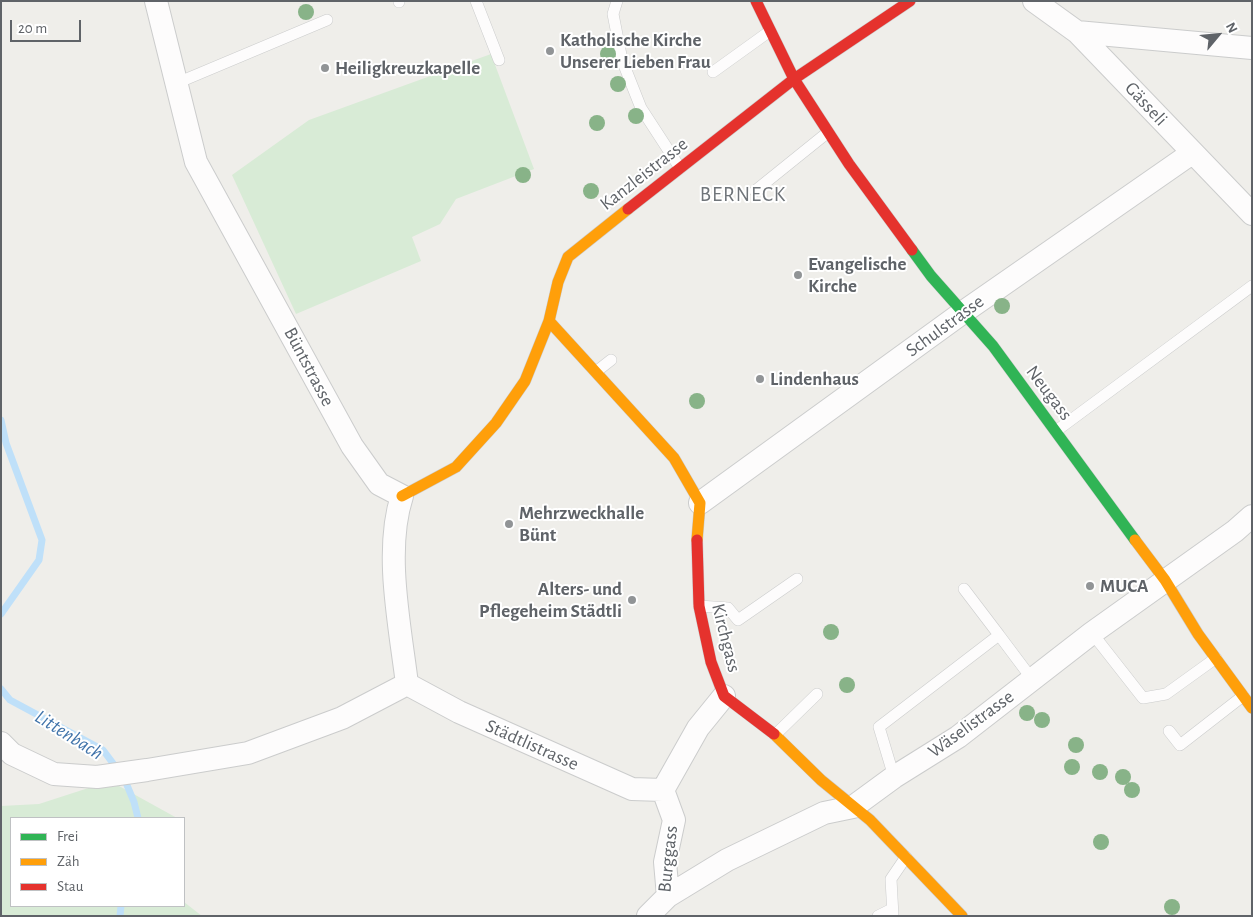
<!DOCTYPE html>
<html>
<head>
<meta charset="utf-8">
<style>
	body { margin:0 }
	#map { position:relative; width:1253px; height:917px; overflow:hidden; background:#efeeea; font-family:"Alegreya Sans",sans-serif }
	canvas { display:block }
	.frame { position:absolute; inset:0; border:2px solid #5f6368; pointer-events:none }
	.legend { position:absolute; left:10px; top:817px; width:175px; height:90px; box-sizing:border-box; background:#fff; border:1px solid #bfc1c3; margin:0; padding:6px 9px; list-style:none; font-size:15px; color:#5f6368 }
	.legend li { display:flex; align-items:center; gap:10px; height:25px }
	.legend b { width:25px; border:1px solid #bfc1c3 }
	.north { position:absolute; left:1193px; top:10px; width:50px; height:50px; -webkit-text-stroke:4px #fff; paint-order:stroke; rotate:62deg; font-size:14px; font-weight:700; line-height:20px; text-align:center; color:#5f6368 }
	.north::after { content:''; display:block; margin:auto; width:18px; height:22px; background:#5f6368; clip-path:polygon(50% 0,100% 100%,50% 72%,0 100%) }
	.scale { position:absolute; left:10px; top:20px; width:71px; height:22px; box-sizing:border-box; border:2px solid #5f6368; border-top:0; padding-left:6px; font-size:15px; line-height:18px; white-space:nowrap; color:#5f6368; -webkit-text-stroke:4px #fff; paint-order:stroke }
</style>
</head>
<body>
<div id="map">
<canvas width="1253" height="917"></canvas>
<div class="frame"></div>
<ul class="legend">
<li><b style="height:6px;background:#30b455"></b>Frei</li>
<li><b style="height:6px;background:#ff9f0a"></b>Zäh</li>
<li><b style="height:6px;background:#e5322d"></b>Stau</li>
</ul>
<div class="north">N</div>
<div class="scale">20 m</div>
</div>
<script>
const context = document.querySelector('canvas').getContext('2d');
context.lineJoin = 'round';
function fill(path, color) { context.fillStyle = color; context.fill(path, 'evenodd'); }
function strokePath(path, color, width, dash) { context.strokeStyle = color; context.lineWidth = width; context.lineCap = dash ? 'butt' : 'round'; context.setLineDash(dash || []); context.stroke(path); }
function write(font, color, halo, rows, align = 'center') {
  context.font = font + ' "Alegreya Sans",sans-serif'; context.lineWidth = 4; context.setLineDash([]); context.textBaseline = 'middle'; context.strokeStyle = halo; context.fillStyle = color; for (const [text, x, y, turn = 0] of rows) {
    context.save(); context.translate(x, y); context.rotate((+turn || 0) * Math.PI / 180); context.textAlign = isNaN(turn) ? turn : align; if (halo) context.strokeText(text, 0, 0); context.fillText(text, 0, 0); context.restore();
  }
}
const green = new Path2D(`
	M491 54 534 169 456 199 440 224 412 237 421 261 296 314 232 175 309 120Z
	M110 781 177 818H11V906H184V902L202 916H1V806L39 804Z`);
const stream = new Path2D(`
	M1 420 6 443 42 540 39 560 1 614
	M1 689 10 700 103 750 124 778 134 802 138 818
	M120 916 121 906`);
const lane = new Path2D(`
	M399 1V2
	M476 1 499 60
	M617 1 613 14 622 60 641 108 680 168
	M713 72 770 31
	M177 83 327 20
	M755 191 827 133
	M597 371 611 360
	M1056 431 1252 286
	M964 589 999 635
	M699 606 728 608 738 620 797 579
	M1092 633 1143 698 1166 694 1216 658
	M1169 731 1180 745 1243 696
	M775 735 817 694
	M894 777 879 727 999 635 1032 679
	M878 916 892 909
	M893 916 891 879 906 857`);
const street = new Path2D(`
	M156 1 196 162 352 446 379 484 402 496C384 551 400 626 407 684
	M1034 1 1077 32 1252 214
	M1077 32 1252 48
	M700 503 962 313 1192 153
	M407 684 459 712 632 789 663 790
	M1 743 12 754 54 774 97 777 147 770 248 753 342 718 407 684
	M668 896 727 860 824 813 853 807 894 777 958 737 1092 633 1235 531 1252 516
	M648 916 668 896 665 862 674 820 663 790 698 728 724 696`);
const fast = new Path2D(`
	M912 250 931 276 993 346 1135 540`);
const slow = new Path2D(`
	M549 321 674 458 700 503 697 540
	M402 496 456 467 496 423 525 381 549 321 558 282 568 257 628 209
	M1135 540 1165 580 1198 634 1252 708
	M774 734 821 780 870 820 962 916`);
const jam = new Path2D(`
	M756 1 794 79 849 164 912 250
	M628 209 794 79 910 1
	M697 540 699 606 711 662 724 696 774 734`);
const trees = [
	[306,12],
	[608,54],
	[618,84],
	[636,116],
	[597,123],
	[523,175],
	[591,191],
	[1002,306],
	[697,401],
	[831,632],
	[847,685],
	[1027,713],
	[1042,720],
	[1076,745],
	[1072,767],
	[1100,772],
	[1123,777],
	[1132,790],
	[1101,842],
	[1172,907]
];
const markers = [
	[550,51,5,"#919496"],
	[325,68,5,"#919496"],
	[798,275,5,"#919496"],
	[760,379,5,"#919496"],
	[509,524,5,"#919496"],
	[1090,586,5,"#919496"],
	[632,600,5,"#919496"]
];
const poiNames = [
	["Katholische Kirche",560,40],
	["Unserer Lieben Frau",560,62],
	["Heiligkreuzkapelle",335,68],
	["Evangelische",808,264],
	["Kirche",808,286],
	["Lindenhaus",770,379],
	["Mehrzweckhalle",519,513],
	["Bünt",519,535],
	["MUCA",1100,586],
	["Alters- und",622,589,"right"],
	["Pflegeheim Städtli",622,611,"right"]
];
const streetNames = [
	["Gässeli",1146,104,47],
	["Kanzleistrasse",644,174,-38],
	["Schulstrasse",945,326,-36],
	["Büntstrasse",309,367,62],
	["Neugass",1049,393,53],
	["Kirchgass",726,638,76],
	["Wäselistrasse",971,724,-36],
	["Städtlistrasse",532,745,24],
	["Burggass",668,859,-84]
];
const waterNames = [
	["Littenbach",69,735,32]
];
const quarterNames = [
	["BERNECK",743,195]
];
fill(green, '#d8ebd6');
strokePath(stream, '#bfe0f9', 7);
strokePath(lane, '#cbcccc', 12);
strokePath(street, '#cbcccc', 24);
strokePath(fast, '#cacacb', 12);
strokePath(slow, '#cacacb', 12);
strokePath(jam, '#cacacb', 12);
strokePath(lane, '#fdfcfc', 11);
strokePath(street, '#fdfcfc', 22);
strokePath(fast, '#30b455', 11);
strokePath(slow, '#ff9f0a', 11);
strokePath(jam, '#e5322d', 11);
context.fillStyle = '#88b388';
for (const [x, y] of trees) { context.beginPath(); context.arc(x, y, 8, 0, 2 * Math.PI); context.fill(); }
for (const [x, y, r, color] of markers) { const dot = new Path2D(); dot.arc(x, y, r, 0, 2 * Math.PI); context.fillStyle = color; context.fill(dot); strokePath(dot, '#fff', 2); }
write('bold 19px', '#5f6368', '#fff', poiNames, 'left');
write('19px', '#5f6368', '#fff', streetNames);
write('italic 20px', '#4174aa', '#fff', waterNames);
context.letterSpacing = '1px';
write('21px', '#70757a', '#fff', quarterNames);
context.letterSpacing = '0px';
</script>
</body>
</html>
